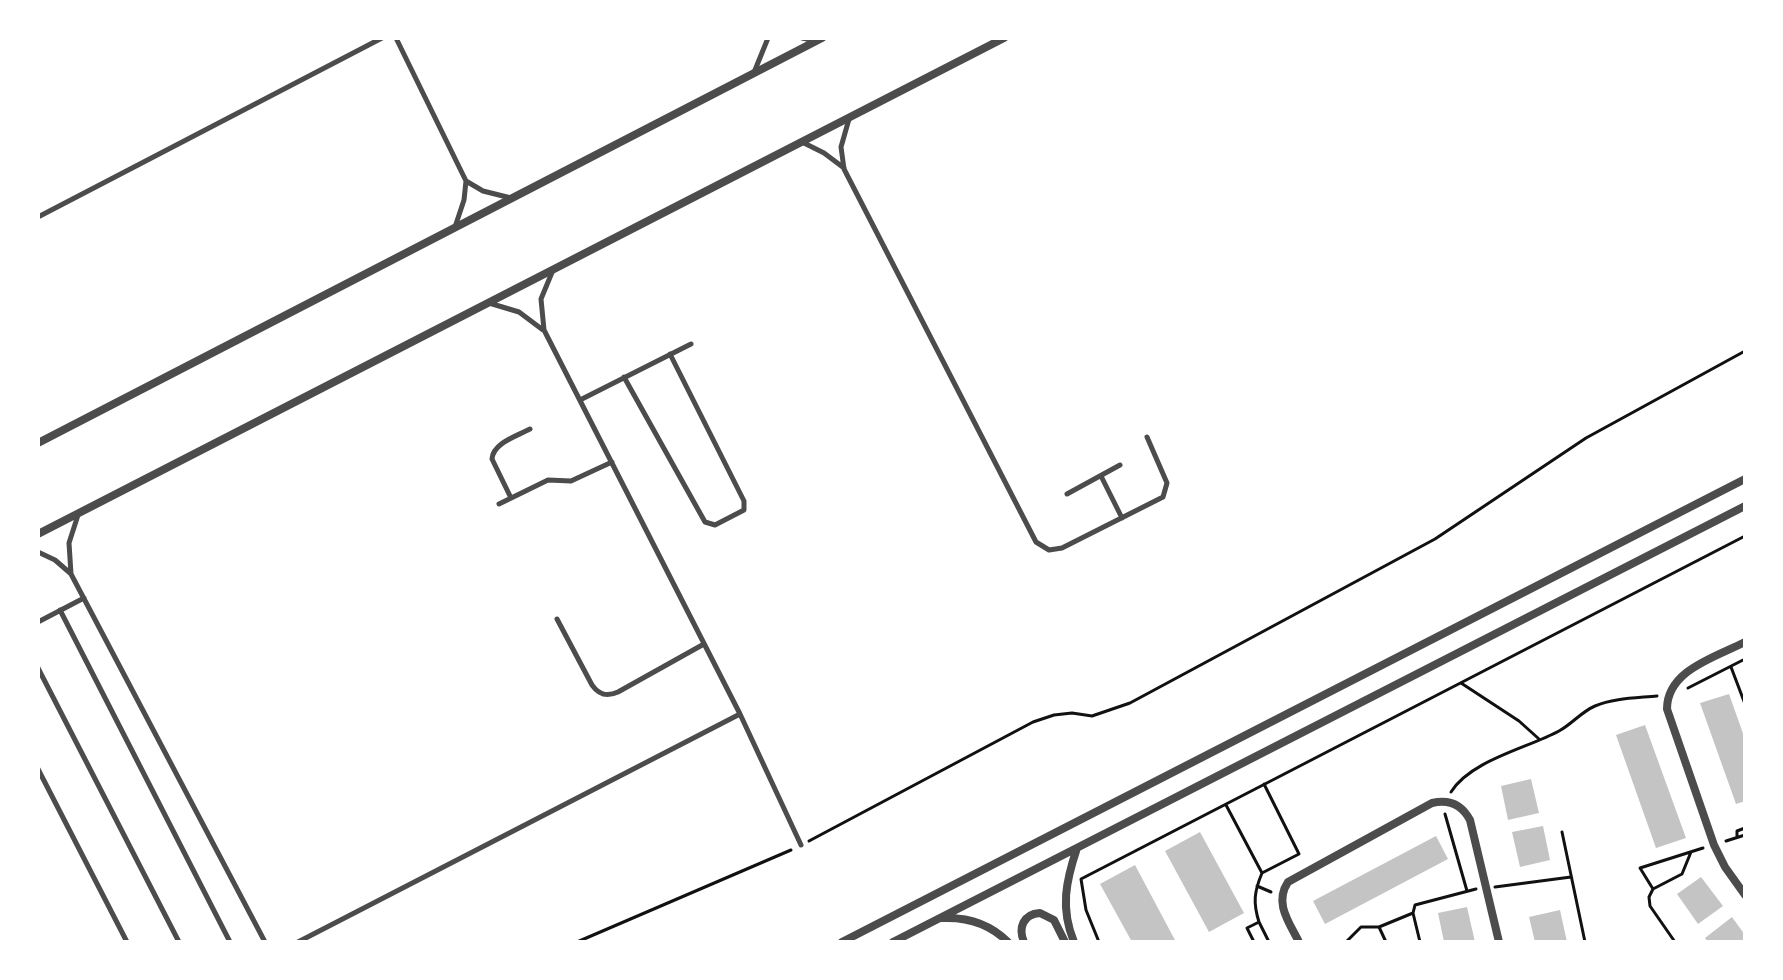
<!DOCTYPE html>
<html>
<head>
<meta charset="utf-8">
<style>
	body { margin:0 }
	#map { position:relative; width:1783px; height:980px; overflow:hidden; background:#fff; font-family:Ubuntu,sans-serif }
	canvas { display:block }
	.frame { position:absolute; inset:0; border:40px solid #fff; pointer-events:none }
</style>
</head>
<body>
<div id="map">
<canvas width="1783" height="980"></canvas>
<div class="frame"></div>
</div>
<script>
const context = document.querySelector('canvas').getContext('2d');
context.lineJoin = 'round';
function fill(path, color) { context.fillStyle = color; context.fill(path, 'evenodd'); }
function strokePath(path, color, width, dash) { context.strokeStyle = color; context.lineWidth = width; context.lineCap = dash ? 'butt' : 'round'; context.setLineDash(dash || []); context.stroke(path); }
const building = new Path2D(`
	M1729 694 1745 739V801L1736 804 1700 703Z
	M1645 725 1686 838 1656 848 1616 735Z
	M1531 779 1539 813 1508 820 1501 786Z
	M1543 826 1550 860 1520 867 1512 832Z
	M1200 832 1244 913 1209 932 1165 851Z
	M1436 836 1448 859 1325 924 1313 901Z
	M1135 865 1176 942H1132L1100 884Z
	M1701 877 1723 906 1698 924 1677 894Z
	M1467 907 1475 942H1444L1438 913Z
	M1560 910 1567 942H1535L1529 917Z
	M1732 917 1745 935V942H1708L1705 938Z`);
const path = new Path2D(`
	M1731 667 1745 704
	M1461 683 1519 721 1539 739
	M1688 688 1745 659
	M1451 792C1471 760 1528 748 1559 731 1572 724 1581 712 1595 706 1613 698 1637 698 1657 696
	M1226 805 1262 873 1299 854 1264 784
	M1445 814 1467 891
	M1562 832 1585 942
	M1737 837V831L1745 828
	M809 841 1033 722 1054 715 1072 713 1092 716 1130 703 1435 539 1586 438 1745 351
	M1726 841 1745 835
	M1257 886 1271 892
	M1495 887 1571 877
	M1653 889 1640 868 1703 848
	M1259 922C1253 903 1254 892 1262 873
	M1379 927 1386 942
	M577 942 791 850
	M1099 942 1086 910 1081 879 1745 536
	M1254 942 1247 928 1259 922 1269 942
	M1346 942 1361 927H1379L1413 913
	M1420 942 1413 913 1415 905 1476 889
	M1675 942 1650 906 1649 897 1653 889 1682 874 1691 852`);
const service = new Path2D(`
	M396 38 466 181 464 200 455 227
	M802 38 816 41
	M755 70 768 38
	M849 119 841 147 844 169 1036 542 1049 550 1062 548 1163 497 1167 483 1147 437
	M802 142 824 153 844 168
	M466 181 483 191 511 198
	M38 217 382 38
	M553 270 541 299 544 330 740 714 801 845
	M489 303 519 312 543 330
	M624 377 705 522 715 525 744 510V501L670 354
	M580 400 691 344
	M1101 476 1122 518
	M1067 494 1120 465
	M511 498 492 459C493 443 517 436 530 429
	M499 504 548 480 571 481 612 462
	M78 515 69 543 71 574 265 942
	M38 552 55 560 70 573
	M60 610 230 942
	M557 619 592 685C599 695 607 697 618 692L704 644
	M38 622 84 598
	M38 668 179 942
	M38 769 127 942
	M298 942 740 714`);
const minor = new Path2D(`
	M38 443 822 38
	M38 534 1004 38
	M1745 642C1716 657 1667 670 1667 709L1714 845 1725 867 1745 895
	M943 918C968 917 991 925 1008 942
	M842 942 1745 479
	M893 942 1745 506
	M1024 942C1018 928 1023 914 1040 913L1054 920 1065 942
	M1074 942C1060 908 1066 881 1077 848
	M1299 942C1289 922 1274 903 1288 882L1432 803C1449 799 1462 805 1470 820L1499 942`);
fill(building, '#c4c4c4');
strokePath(path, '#111', 3);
strokePath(service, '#4c4c4c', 5);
strokePath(minor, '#4c4c4c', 8);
</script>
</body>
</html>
